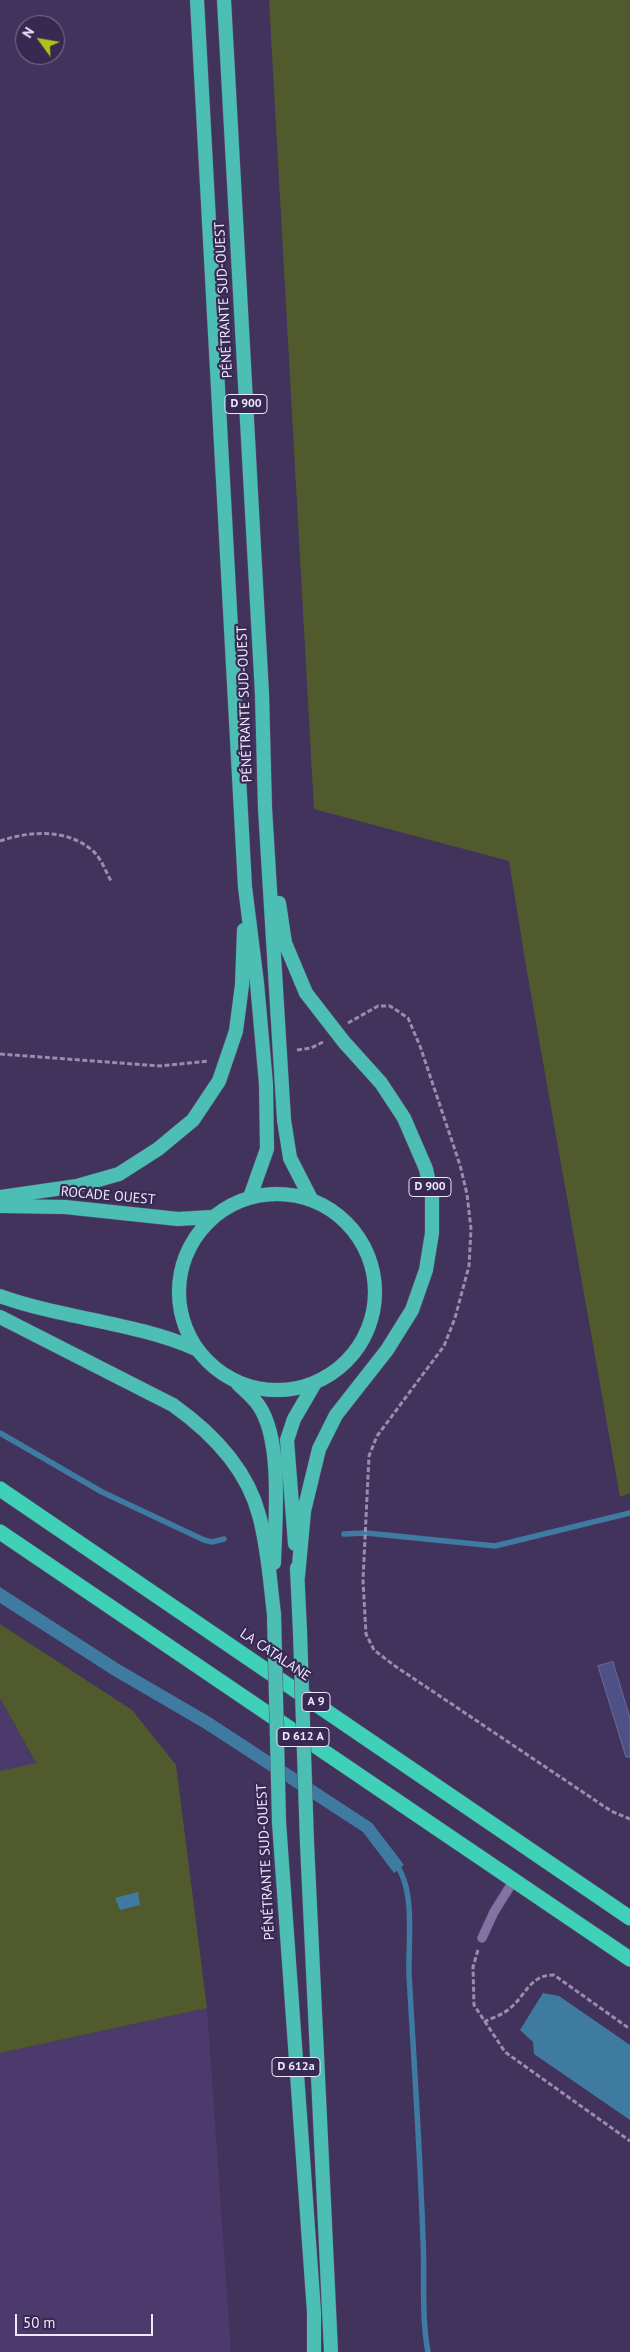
<!DOCTYPE html>
<html>
<head>
<meta charset="utf-8">
<style>
	body { margin:0 }
	#map { position:relative; width:630px; height:2352px; overflow:hidden; background:#42335d; font-family:"PT Sans",sans-serif }
	canvas { display:block }
	.north { position:absolute; left:15px; top:15px; width:50px; height:50px; box-sizing:border-box; background:#382952; border:1px solid #817596; border-radius:50%; rotate:302deg; font-size:14px; font-weight:700; line-height:20px; text-align:center; color:#eee8fd }
	.north::after { content:''; display:block; margin:auto; width:18px; height:22px; background:#acc613; clip-path:polygon(50% 0,100% 100%,50% 72%,0 100%) }
	.scale { position:absolute; left:15px; top:2314px; width:138px; height:22px; box-sizing:border-box; border:2px solid #eee8fd; border-top:0; padding-left:6px; font-size:15px; line-height:18px; white-space:nowrap; color:#eee8fd; -webkit-text-stroke:4px #382952; paint-order:stroke }
</style>
</head>
<body>
<div id="map">
<canvas width="630" height="2352"></canvas>
<div class="north">N</div>
<div class="scale">50 m</div>
</div>
<script>
const context = document.querySelector('canvas').getContext('2d');
context.lineJoin = 'round';
function fill(path, color) { context.fillStyle = color; context.fill(path, 'evenodd'); }
function strokePath(path, color, width, dash) { context.strokeStyle = color; context.lineWidth = width; context.lineCap = dash ? 'butt' : 'round'; context.setLineDash(dash || []); context.stroke(path); }
function write(font, color, halo, rows, align = 'center') {
  context.font = font + ' "PT Sans",sans-serif'; context.lineWidth = 4.5; context.setLineDash([]); context.textBaseline = 'middle'; context.strokeStyle = halo; context.fillStyle = color; for (const [text, x, y, turn = 0] of rows) {
    context.save(); context.translate(x, y); context.rotate((+turn || 0) * Math.PI / 180); context.textAlign = isNaN(turn) ? turn : align; if (halo) context.strokeText(text, 0, 0); context.fillText(text, 0, 0); context.restore();
  }
}
const built = new Path2D(`
	M0 1698 36 1764 0 1771Z
	M207 2008 231 2352H0V2053Z`);
const green = new Path2D(`
	M269 0H630V1493L620 1497 526 966 509 861 314 809Z
	M0 1624 132 1710 176 1765 207 2008 0 2053V1771L36 1763 0 1698Z`);
const water = new Path2D(`
	M0 1587 119 1664 210 1717 372 1823 404 1865 394 1873 363 1832 203 1728 112 1675 0 1603Z
	M138 1892 140 1905 120 1910 115 1898Z
	M543 1993 559 1996 630 2045V2120L534 2054 533 2042 520 2030Z`);
const stream = new Path2D(`
	M0 1433 102 1492 204 1540 212 1542 224 1539
	M344 1534 366 1533 495 1546 630 1513
	M395 1863C416 1889 408 1941 409 1974 414 2062 420 2150 423 2239 425 2277 421 2315 428 2352`);
const building = new Path2D(`
	M613 1662 630 1718V1757H626L598 1666Z`);
const path = new Path2D(`
	M0 841C30 831 67 828 93 851 101 858 106 872 111 881
	M348 1023 378 1006H390L408 1018 420 1046 460 1165 467 1194 471 1229 469 1266 455 1318 444 1346 377 1436 369 1456 363 1580 366 1634 374 1650 395 1666 611 1811 630 1819
	M297 1050 311 1048 323 1042
	M0 1054 160 1066 209 1061
	M478 1950 473 1967 474 2005 505 2052 630 2141
	M484 2022C492 2018 502 2015 509 2009 526 1996 529 1975 554 1975L630 2029`);
const service = new Path2D(`
	M482 1938 494 1912 514 1880`);
const trunk = new Path2D(`
	M197 0 245 887 257 983 266 1084 267 1149 250 1197
	M224 0 262 694 265 808 284 1120 290 1158 311 1199
	M279 903 285 943 306 993 344 1042 381 1083 404 1118 426 1169 432 1197V1233L426 1270 412 1310 387 1350 336 1415 319 1449 304 1511 298 1576
	M179 1292a98 98 0 1 1 196 0a98 98 0 1 1-196 0Z
	M0 1197 77 1186 119 1174 158 1149 193 1120 219 1081 236 1031 242 985 244 930
	M0 1206 65 1207 178 1219 212 1217
	M0 1296C64 1319 134 1322 196 1349
	M0 1317 173 1405C211 1432 247 1469 259 1515 268 1547 270 1582 274 1614
	M238 1384C245 1391 254 1398 259 1406 283 1441 275 1522 274 1563
	M295 1544 287 1440 294 1419 315 1383
	M297 1568 300 1632
	M279 1822 314 2312V2352
	M307 1843 331 2352`);
const motorway = new Path2D(`
	M0 1489 630 1918
	M0 1532 630 1959`);
const trunkBridge = new Path2D(`
	M274 1614 279 1822
	M300 1632 307 1843`);
const shields = [
	[246,404,42],
	[430,1187,42],
	[316,1702,28],
	[303,1737,52],
	[296,2067,48]
];
const shieldNames = [
	["D 900",246,404],
	["D 900",430,1187],
	["A 9",316,1702],
	["D 612 A",303,1737],
	["D 612a",296,2067]
];
const streetNames = [
	["PÉNÉTRANTE SUD-OUEST",224,300,-93],
	["PÉNÉTRANTE SUD-OUEST",245,704,-92],
	["ROCADE OUEST",108,1196,5],
	["LA CATALANE",275,1655,34],
	["PÉNÉTRANTE SUD-OUEST",266,1862,-93]
];
fill(built, '#4b3a6b');
fill(green, '#515a2c');
fill(water, '#3f7ba1');
strokePath(stream, '#3f7ba1', 5.5);
fill(building, '#4d5186');
strokePath(building, '#676c9b', 1);
strokePath(service, '#5c4f72', 10);
strokePath(trunk, '#5c4f72', 15);
strokePath(motorway, '#5c4f72', 16);
strokePath(path, '#988dad', 3, [5, 2.5]);
strokePath(service, '#8273a2', 9);
strokePath(trunk, '#4cbeb4', 14);
strokePath(motorway, '#3fd0b8', 15);
strokePath(trunkBridge, '#5c4f72', 15, []);
strokePath(trunkBridge, '#4cbeb4', 14);
for (const [x, y, w] of shields) { const box = new Path2D(); box.roundRect(x - w / 2, y - 9.5, w, 19, 4); context.fillStyle = '#382952'; context.fill(box); strokePath(box, '#eee8fd', 1); }
write('bold 12px', '#eee8fd', null, shieldNames);
write('14px', '#eee8fd', '#382952', streetNames);
</script>
</body>
</html>
